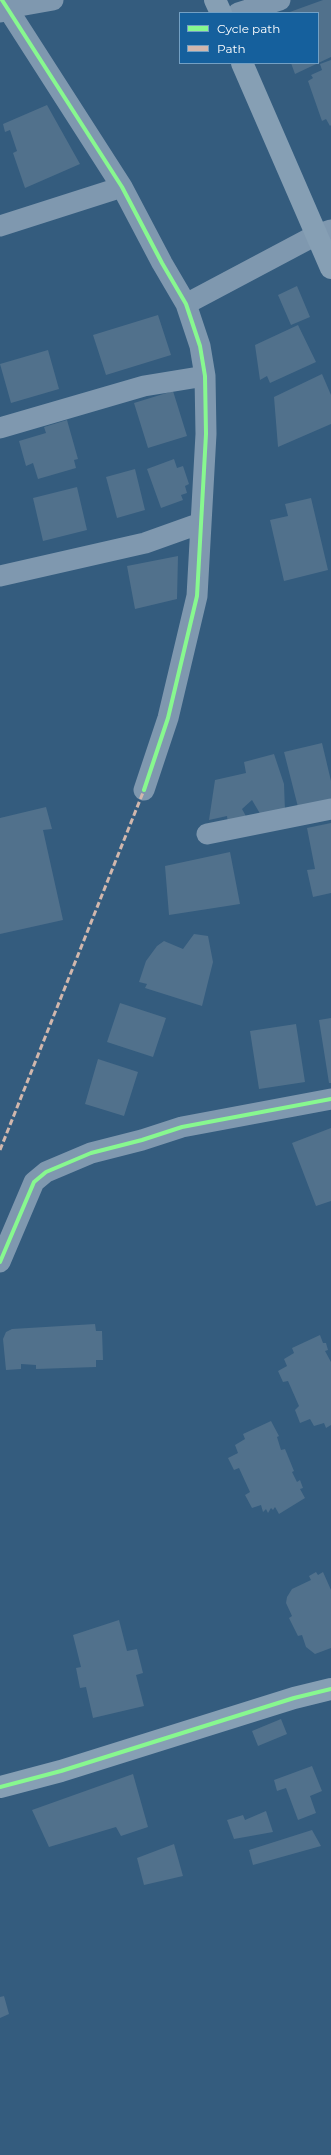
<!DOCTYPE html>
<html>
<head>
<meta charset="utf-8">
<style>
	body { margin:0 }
	#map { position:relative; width:331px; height:2155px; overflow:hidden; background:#345c7e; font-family:Montserrat,sans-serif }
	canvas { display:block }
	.legend { position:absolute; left:179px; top:12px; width:140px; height:52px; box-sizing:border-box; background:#15609d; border:1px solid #73a0c4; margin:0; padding:5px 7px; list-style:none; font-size:12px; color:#fff }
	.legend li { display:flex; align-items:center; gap:8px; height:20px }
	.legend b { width:20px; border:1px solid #73a0c4 }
</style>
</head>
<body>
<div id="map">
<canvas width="331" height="2155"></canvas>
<ul class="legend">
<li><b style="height:5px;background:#87f88f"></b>Cycle path</li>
<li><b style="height:5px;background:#d1b7ad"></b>Path</li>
</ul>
</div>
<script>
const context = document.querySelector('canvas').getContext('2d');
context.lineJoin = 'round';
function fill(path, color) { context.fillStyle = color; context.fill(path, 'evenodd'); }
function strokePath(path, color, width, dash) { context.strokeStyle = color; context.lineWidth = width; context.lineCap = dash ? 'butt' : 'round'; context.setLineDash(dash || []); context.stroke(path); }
const building = new Path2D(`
	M323 0H331V57L295 74 291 63H318V13H287Z
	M331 60V125L330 126 326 119 322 121 308 81 313 78 311 75 322 70 320 64Z
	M47 105 80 164 25 188 13 153 17 151 10 130 5 132 3 124Z
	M297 286 310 317 291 325 278 295Z
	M158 315 171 355 106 375 93 335Z
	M298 325 316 362 270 383 267 376 260 380 255 345Z
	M48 350 59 389 11 403 0 364Z
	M322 374 331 395V424L278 447 274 397Z
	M173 391 187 436 148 448 134 403Z
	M67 420 78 459 74 460 76 468 38 479 33 463 26 466 19 441 46 433 44 427Z
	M174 459 177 468 183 466 189 484 185 486 187 493 181 495 183 500 161 508 147 469Z
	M135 469 145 510 117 518 106 477Z
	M77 487 87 530 43 541 33 498Z
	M311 498 328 570 284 581 270 520 288 516 285 504Z
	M178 556 177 599 135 609 127 566Z
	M322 743 331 781V799L298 807 284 752Z
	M274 754 284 784 285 811 262 817 252 800 242 809 247 818 228 825 227 816 209 820 215 780 246 773 244 762Z
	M46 807 52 829 43 830 63 920 0 934V818Z
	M331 823V893L313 897 307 870 315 869 307 828Z
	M230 852 240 904 169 915 165 866Z
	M194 934 208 936 213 962 202 1006 145 988 147 984 139 982 146 961 157 946 164 941 183 949Z
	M120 1003 166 1018 153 1057 107 1042Z
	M331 1018V1083H329L319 1020Z
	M296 1024 305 1082 259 1089 250 1031Z
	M98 1059 138 1072 124 1116 85 1104Z
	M331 1128V1201L316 1206 292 1143Z
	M95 1324 96 1331H102L103 1360H96V1367L36 1369V1365L21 1364V1369L6 1370 3 1339 6 1332 12 1329Z
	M320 1335 323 1343H326L328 1350 325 1351 331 1362V1425L326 1428 324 1423 314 1426 310 1419 300 1423 295 1410 299 1406 288 1381 283 1382 278 1371 287 1366 284 1359 294 1353 292 1348Z
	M271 1421 279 1436 277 1437 281 1450 285 1449 294 1471 292 1472 297 1482 300 1480 303 1488 300 1489 305 1498 279 1514 275 1507 273 1510 271 1508 268 1513 266 1509 263 1512 261 1505 252 1508 245 1495 250 1492 239 1468 234 1470 228 1458 238 1453 235 1445 245 1439 243 1434Z
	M316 1572 318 1575 323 1572 331 1590V1648L315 1654 306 1647 302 1635 298 1636 289 1618 292 1616 286 1603 287 1597 292 1589 311 1580 309 1576Z
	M119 1620 127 1651 137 1649 143 1673 136 1675 144 1706 93 1718 86 1687 80 1688 76 1668 81 1667 73 1635Z
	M281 1719 287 1734 258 1746 252 1731Z
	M312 1766 322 1791 310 1796 316 1813 298 1820 286 1788 277 1791 274 1780Z
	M133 1774 148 1827 121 1836 116 1827 49 1847 32 1810Z
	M266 1811 273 1832 234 1839 227 1820 243 1815 245 1820Z
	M312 1830 321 1846 253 1865 249 1850Z
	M174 1844 183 1876 144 1885 137 1858Z
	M4 1996 9 2014 0 2018V1997Z`);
const street = new Path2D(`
	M2 0 122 187 162 263 186 304 200 346 205 376 206 434 197 596 168 718 144 790
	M0 12 8 8 53 0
	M238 13 280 0
	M0 226 122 187
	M186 304 316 235 331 230
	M0 428 144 386 205 376
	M0 576 145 543 201 523
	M207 834 331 809
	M0 1262 34 1182 46 1172 91 1153 142 1140 182 1127 331 1099`);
const secondary = new Path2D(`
	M215 0 221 13
	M242 63 331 268
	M0 1787 61 1771 294 1698 331 1689`);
const quiet = new Path2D(`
	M0 1150 144 790`);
const cycleway = new Path2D(`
	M2 0 122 187 162 263 186 304 200 346 205 376 206 434 197 596 168 718 144 790
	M0 1262 34 1182 46 1172 91 1153 142 1140 182 1127 331 1099
	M0 1787 61 1771 294 1698 331 1689`);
fill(building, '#51718c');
strokePath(street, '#7f98af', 21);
strokePath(secondary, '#869fb4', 22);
strokePath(quiet, '#d1b7ad', 3, [6, 3]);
strokePath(cycleway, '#87f88f', 4);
</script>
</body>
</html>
